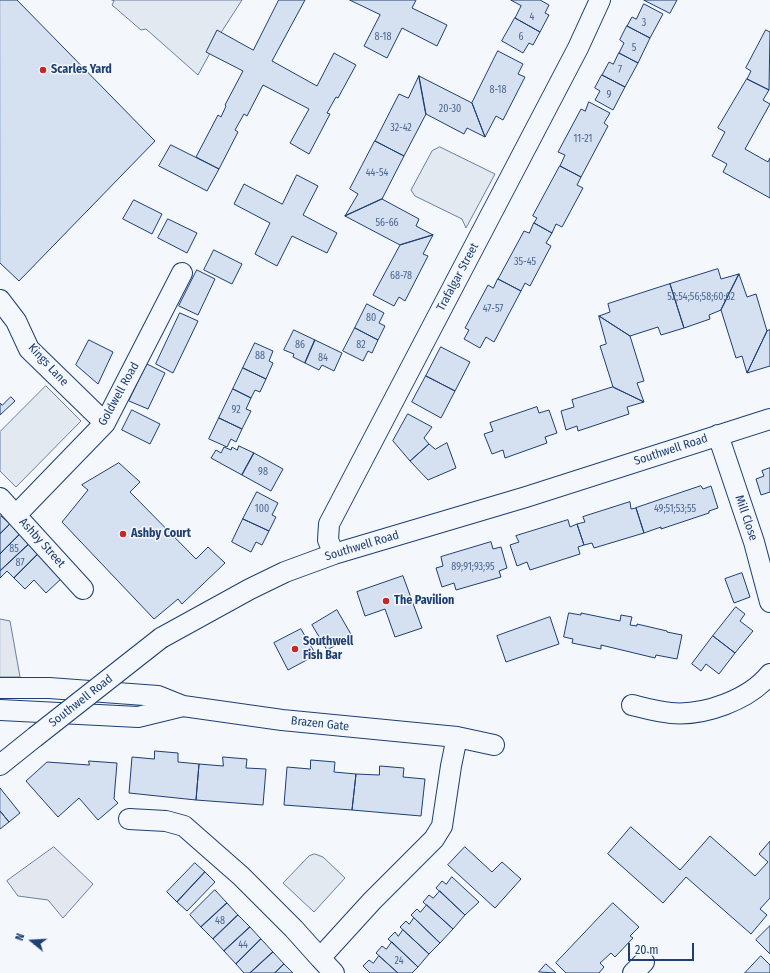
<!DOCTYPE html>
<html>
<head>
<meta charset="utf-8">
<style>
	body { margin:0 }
	#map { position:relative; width:770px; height:973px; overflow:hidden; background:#f4f7fb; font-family:"Fira Sans Condensed",sans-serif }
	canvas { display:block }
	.north { position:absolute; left:12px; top:921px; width:40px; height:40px; -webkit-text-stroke:3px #f4f7fb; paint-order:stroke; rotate:288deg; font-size:11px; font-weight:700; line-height:16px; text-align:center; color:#1d3f73 }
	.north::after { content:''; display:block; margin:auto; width:14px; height:18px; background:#1d3f73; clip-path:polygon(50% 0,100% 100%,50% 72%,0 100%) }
	.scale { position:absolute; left:628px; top:943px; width:66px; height:18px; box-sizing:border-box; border:2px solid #1d3f73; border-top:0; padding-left:5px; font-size:12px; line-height:14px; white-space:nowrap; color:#1d3f73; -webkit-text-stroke:3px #f4f7fb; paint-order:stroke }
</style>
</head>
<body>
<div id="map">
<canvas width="770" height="973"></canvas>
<div class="north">N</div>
<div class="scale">20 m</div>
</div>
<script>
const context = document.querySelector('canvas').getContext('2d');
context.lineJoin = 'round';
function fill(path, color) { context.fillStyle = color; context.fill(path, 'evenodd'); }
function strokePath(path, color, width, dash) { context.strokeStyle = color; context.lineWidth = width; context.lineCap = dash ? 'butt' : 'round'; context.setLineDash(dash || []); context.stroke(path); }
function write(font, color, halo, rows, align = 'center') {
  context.font = font + ' "Fira Sans Condensed",sans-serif'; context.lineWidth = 3; context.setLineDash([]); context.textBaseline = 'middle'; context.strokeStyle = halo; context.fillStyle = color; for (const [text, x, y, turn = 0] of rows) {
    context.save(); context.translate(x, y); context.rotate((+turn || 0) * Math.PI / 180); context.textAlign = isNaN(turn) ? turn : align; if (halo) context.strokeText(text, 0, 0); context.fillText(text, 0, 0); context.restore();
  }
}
const green = new Path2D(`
	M112 0H242L222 31 198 75 146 29 141 30 112 5 114 1Z
	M440 147 495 174 466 228 462 219 415 196 411 190 432 151Z
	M46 386 81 421 16 487 0 471V432Z
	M315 854 323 857 345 878 314 912 283 883 309 856Z`);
const parking = new Path2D(`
	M0 619 10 621 20 677H0Z
	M54 847 93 884 63 918 48 900 18 896 7 881Z`);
const building = new Path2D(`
	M0 0H17L155 141 19 281 0 263Z
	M279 0H305L272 61 317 86 334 53 356 65 338 98 336 97 327 113 330 114 309 154 290 143 309 109 263 85 247 116 244 114 235 130 238 132 219 169 196 157 218 115 221 117 226 106 225 105 243 71 206 52 217 30 253 50Z
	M350 0H416L412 8 447 25 437 46 402 28 387 58 364 46 380 15Z
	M511 0H540L549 5 545 13 549 15 540 32 515 18 521 6Z
	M644 0H677L670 13Z
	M644 4 663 14 650 38 627 26 632 17 636 19Z
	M515 18 540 32 533 45 529 43 523 53 502 41Z
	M627 26 650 38 638 63 619 53 624 43 620 40Z
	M766 30 770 32 769 90 747 79 751 71 746 68Z
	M498 51 523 64 518 74 525 77 503 120 496 116 485 137 472 103Z
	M619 53 638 63 625 87 602 75 609 62 613 64Z
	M602 75 625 87 613 110 595 100 600 91 595 88Z
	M419 76 472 103 485 137 467 128 464 134 426 114Z
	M419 76 426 114 404 156 375 141 399 94 408 98Z
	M747 79 769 90 763 100 770 104 745 149 768 162 770 158V198L723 172 727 164 712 156 725 132 718 128Z
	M589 102 610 113 604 123 608 126 581 177 560 166 565 155 558 152 581 109 585 111Z
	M375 141 404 156 382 199 345 216 358 194 350 189Z
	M171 145 219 169 207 191 159 166Z
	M560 166 581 177 577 185 583 188 562 227 556 224 552 233 534 223 537 218 533 216Z
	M297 175 318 186 303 215 337 233 327 253 292 236 277 266 255 254 270 223 234 204 244 184 282 204Z
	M382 199 419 219 416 226 433 235 400 245 345 216Z
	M134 200 162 214 152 234 123 219Z
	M168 219 197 233 187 253 158 238Z
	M534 223 552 233 546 243 551 246 530 286 525 283 521 291 498 279 524 231 529 233Z
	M433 235 423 254 428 256 405 301 399 297 394 306 373 295 400 245Z
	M214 250 242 264 232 284 204 270Z
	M718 269 721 279 739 274 721 310 709 315 710 319 684 328 670 284Z
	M197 270 215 279 198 315 179 306Z
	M739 274 747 297 756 294 767 331 747 373 742 356 736 358 721 310Z
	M498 279 521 291 494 342 486 337 480 348 464 339 469 330 465 328 488 285 493 288Z
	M670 284 684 328 661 335 658 327 630 336 599 316 610 312 608 304Z
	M367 304 384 313 379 323 385 326 378 340 355 328Z
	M180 313 198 321 173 373 156 364Z
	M599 316 630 336 644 381 637 383 644 402 613 387 600 346 606 344Z
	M355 328 378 340 372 353 368 351 363 361 343 351Z
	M294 330 315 340 305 363 293 357 294 354 284 350Z
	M770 330V366L747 373 767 331Z
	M89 340 113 352 98 384 76 365Z
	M315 340 342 353 334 371 322 365 319 370 305 363Z
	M255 343 273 351 269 361 273 363 266 379 243 368Z
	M441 347 470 362 455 391 426 376Z
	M147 364 165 373 148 409 129 401Z
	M243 368 266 379 260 392 255 390 251 398 233 389Z
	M426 376 455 391 441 418 412 402Z
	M613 387 644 402 627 407 629 414 578 431 577 426 566 430 561 411 574 407 572 400Z
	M233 389 251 398 246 409 251 411 242 429 219 418Z
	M11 397 15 401 0 415V403L2 405Z
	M537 407 539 413 549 410 557 433 545 437 547 443 505 458 503 450 492 454 484 434 493 431 490 423Z
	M132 410 160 424 150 444 122 430Z
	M408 414 432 427 424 438 429 444 410 461 393 441Z
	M219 418 242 429 236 442 231 439 227 447 209 439Z
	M447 443 456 468 428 480 410 461 429 444 435 449Z
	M239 446 254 453 242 475 211 458 216 450 221 453 224 447 231 450 232 447 237 450Z
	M254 453 283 469 271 491 242 475Z
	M119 463 140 482 130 492 196 559 208 547 225 563 182 604 178 599 154 619 62 522 88 490 82 485Z
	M770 468V492L761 495 756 479 764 476 762 471Z
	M701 486 703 489 711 486 718 508 709 511V513L661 529V527L644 533 636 508Z
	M257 492 278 503 272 515 276 517 269 531 243 519Z
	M630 502 631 509 636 508 644 533 594 548 592 543 584 545 577 524 585 522 583 517Z
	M1 516 10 524 0 534V517Z
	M243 519 269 531 262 545 256 542 251 552 232 542Z
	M568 520 570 527 577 524 584 545 578 547 580 554 530 570 527 562 517 566 510 545 519 542 516 536Z
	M10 524 20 534 0 554V534Z
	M20 534 29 544 0 571V554Z
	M491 542 493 549 501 547 507 568 499 571 501 577 456 590 454 583 442 587 436 568 443 566 441 557Z
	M29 544 38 554 14 578 7 571 0 578V571Z
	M38 554 62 578 46 593 34 580 25 589 14 578Z
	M742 573 750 597 734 603 725 579Z
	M403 576 422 628 395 637 385 609 365 616 357 592Z
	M736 607 745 614 740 621 753 631 735 653 713 636Z
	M337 610 352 636 327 650 312 625Z
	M569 613 581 615V613L620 621 621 615 632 617 630 625 637 626V624L667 631V632L682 635 677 659 656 655 655 658 601 645V649L572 643 573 639 564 637Z
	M550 617 559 644 506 662 497 636Z
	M301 629 316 655 288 670 274 643Z
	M713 636 735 653 719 674 706 664 701 671 692 664Z
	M155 751 178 753V762L199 764 196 800 129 793 132 757 154 759Z
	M223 757 247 759 246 768 266 769 263 805 196 800 199 764 223 766Z
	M311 760 335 762 334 772 356 774 352 810 284 805 287 767 310 769Z
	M89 761 117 763 114 799 118 803 98 820 79 798 58 817 26 781 47 762 89 765Z
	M380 766 404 768 403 777 425 779 421 816 352 810 356 774 379 775Z
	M0 788 20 813 9 822 0 811Z
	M0 811 9 822 0 829Z
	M631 827 680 870 710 836 755 876 768 862 759 854 770 841V898L760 909 767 915 751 934 686 877 663 903 608 854Z
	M465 847 492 872 502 862 521 879 495 908 448 865Z
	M195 863 205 872 177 902 167 892Z
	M205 872 215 882 187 911 177 902Z
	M452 877 479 902 465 915 436 888 442 881 446 884Z
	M215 890 227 903 201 927 190 915Z
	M440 891 465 915 453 929 423 902 429 895 433 898Z
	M227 903 238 915 213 939 201 927Z
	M613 903 639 927 630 936 633 938 615 957 611 953 600 963 604 967 599 973H566L556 963Z
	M427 905 453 929 440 943 411 915 417 909 420 912Z
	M238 915 250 927 224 951 213 939Z
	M414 918 440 943 429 954 400 927 406 921 409 924Z
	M770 926V954L756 940Z
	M250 927 261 939 236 964 224 951Z
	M403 930 429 954 418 967 388 939 395 932 398 936Z
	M261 939 273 952 250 973H244L236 964Z
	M392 942 418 967 412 973H398L376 953 382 946 386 949Z
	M273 952 284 964 275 973H250Z
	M379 956 398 973H370L363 966 369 960 373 963Z
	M761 956 770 965V973H745Z
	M284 964 293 973H275Z
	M546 964 556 973 539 972Z`);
const street = new Path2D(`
	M0 300 16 321 29 349 105 423
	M718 435 754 542 770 602
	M0 498 83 589
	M16 515 105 423 182 273
	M334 554 328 540 329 524 578 48 600 0
	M161 638 250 589 285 572 334 554 526 497 770 419
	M0 688H49L158 696 183 706 282 720 457 737 494 745
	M632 705C644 708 658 712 671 713 704 716 749 700 770 674
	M0 710 138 717 183 706
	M0 765 35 737
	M129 819 166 821 184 826 241 876 294 929 320 958
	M334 973 320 958 372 901 434 839 442 826 451 766 457 737
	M633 973 644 962`);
const streetBridge = new Path2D(`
	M35 737 161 638`);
const markers = [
	[43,70,4,"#c62828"],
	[123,534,4,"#c62828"],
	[386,601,4,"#c62828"],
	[295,649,4,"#c62828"]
];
const numberNames = [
	["4",532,17],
	["3",644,23],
	["8-18",383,37],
	["6",521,37],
	["5",634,48],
	["7",620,70],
	["8-18",498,90],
	["9",609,95],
	["20-30",450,109],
	["32-42",401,128],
	["11-21",583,139],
	["44-54",377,173],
	["56-66",387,223],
	["35-45",525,262],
	["68-78",401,276],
	["52;54;56;58;60;62",701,297],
	["47-57",493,309],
	["80",371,318],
	["86",300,345],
	["82",361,345],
	["88",260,356],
	["84",323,358],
	["92",236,410],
	["98",263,472],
	["100",262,509],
	["49;51;53;55",675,509],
	["85",14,549],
	["87",20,563],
	["89;91;93;95",473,567],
	["48",220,921],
	["44",243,945],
	["24",399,961]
];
const poiNames = [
	["Scarles Yard",51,70],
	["Ashby Court",131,534],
	["The Pavilion",394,601],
	["Southwell",303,642],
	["Fish Bar",303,656]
];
const streetNames = [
	["Trafalgar Street",458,277,-62],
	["Kings Lane",48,365,47],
	["Goldwell Road",119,394,-61],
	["Southwell Road",671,450,-18],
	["Mill Close",746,518,71],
	["Ashby Street",42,543,48],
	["Southwell Road",362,546,-17],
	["Southwell Road",81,701,-38],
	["Brazen Gate",320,724,6]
];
fill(green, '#e3e9f0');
strokePath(green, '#687fa3', 1);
fill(parking, '#e3e8f0');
strokePath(parking, '#687fa3', 1);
fill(building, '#d5e0f0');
strokePath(building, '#1d3f73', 1);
strokePath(street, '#1d3f73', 22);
strokePath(street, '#f4f7fb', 20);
strokePath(streetBridge, '#1d3f73', 22, []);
strokePath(streetBridge, '#f4f7fb', 20);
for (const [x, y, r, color] of markers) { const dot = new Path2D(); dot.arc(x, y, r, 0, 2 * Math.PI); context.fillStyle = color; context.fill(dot); strokePath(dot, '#f4f7fb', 1.5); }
write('10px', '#4b6792', null, numberNames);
write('bold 12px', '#1d3f73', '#f4f7fb', poiNames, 'left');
write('12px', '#1d3f73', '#f4f7fb', streetNames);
</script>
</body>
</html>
